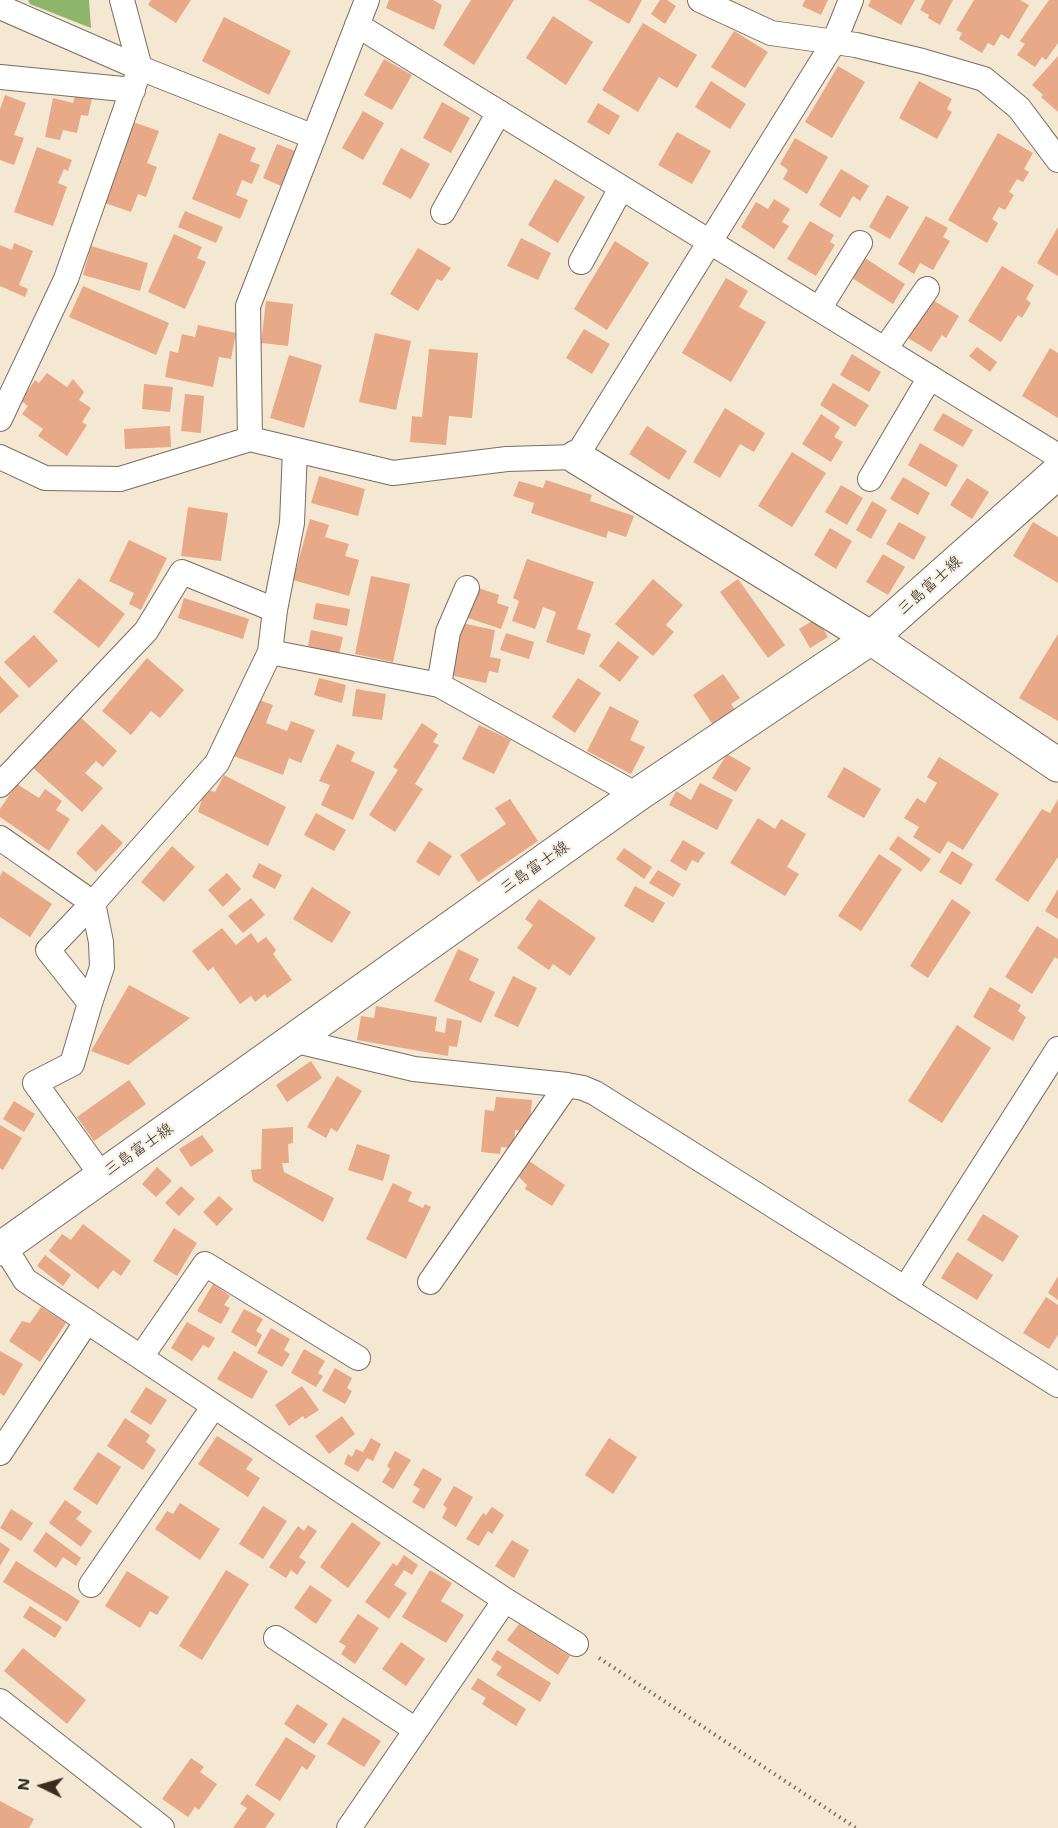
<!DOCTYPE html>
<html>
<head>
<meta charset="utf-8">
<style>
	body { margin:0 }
	#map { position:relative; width:1058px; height:1828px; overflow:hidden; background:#f4e8d2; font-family:"Shantell Sans",sans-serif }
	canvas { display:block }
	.north { position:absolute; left:12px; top:1756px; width:60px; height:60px; -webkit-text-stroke:4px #f7f3e8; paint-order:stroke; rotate:275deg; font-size:16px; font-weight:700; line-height:24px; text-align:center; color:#3b2a1e }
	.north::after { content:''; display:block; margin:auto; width:21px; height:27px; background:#3b2a1e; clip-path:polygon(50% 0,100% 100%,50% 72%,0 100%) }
</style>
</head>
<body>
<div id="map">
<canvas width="1058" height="1828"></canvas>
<div class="north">N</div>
</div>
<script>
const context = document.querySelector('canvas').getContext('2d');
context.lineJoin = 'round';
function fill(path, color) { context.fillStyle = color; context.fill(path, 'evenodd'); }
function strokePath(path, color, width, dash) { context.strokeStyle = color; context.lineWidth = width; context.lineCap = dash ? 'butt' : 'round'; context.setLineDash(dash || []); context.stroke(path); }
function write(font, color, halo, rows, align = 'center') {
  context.font = font + ' "Shantell Sans","Klee One",sans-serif'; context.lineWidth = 4.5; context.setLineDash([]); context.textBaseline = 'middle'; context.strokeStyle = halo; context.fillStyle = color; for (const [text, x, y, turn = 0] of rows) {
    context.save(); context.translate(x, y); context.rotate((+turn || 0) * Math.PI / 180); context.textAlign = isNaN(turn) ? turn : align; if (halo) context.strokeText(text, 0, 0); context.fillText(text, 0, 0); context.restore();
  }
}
const forest = new Path2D(`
	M28 0H89L91 28 30 4Z`);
const building = new Path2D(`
	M151 0H191L176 23 148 5Z
	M389 0H433L442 5 434 30 386 8Z
	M471 0H514L474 65 443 45Z
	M588 0H642L629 24Z
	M660 0H667L676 6 665 24 651 14Z
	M805 0H828L821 15 802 6Z
	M871 0H915L901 25 868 6Z
	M925 0H953L940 25 928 18 929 15 920 10Z
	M974 0H1020L1029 5 1009 39 1001 34 994 46 988 43 982 53 959 39 962 33 956 30Z
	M1049 0H1058V43L1046 60 1042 57 1035 67 1017 55 1025 44 1020 41Z
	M553 16 593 42 566 85 526 58Z
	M224 17 291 51 269 95 202 61Z
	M643 23 697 55 677 88 659 77 638 112 602 90Z
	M734 31 768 52 745 88 711 67Z
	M1058 56V112L1041 97 1043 95 1032 85Z
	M384 59 412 75 392 110 364 95Z
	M838 66 865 82 832 138 805 122Z
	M711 81 746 104 730 129 695 107Z
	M919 81 952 99 947 109 952 112 937 139 899 118Z
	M5 95 26 103 14 135 24 138 14 165 0 160V109Z
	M75 96 92 99 88 116 81 115 77 133 63 130 60 140 45 137 53 98 73 103Z
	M442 102 470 118 451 153 423 138Z
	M598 103 620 116 609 135 587 122Z
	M363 111 384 123 363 160 342 148Z
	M133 122 159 131 147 163 157 167 146 197 138 194 131 212 105 203Z
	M677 132 711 151 692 184 658 165Z
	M219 133 256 148 250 161 260 165 252 184 242 180 236 195 248 200 240 219 192 199Z
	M998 133 1033 153 1024 169 1029 172 1023 182 1017 179 1009 192 1014 195 1005 210 999 207 992 219 998 223 987 243 948 220Z
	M795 138 828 157 807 194 783 179 788 170 780 164Z
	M277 144 295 151 281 186 263 178Z
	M37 147 72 160 68 171 64 169 58 183 67 187 53 226 14 212Z
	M401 148 430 164 411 199 382 184Z
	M841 169 869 186 860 201 853 196 840 218 819 205Z
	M555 179 585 197 558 243 528 225Z
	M887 195 909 207 890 239 869 227Z
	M774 199 790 209 782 222 789 226 774 249 741 227 756 202 768 209Z
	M185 211 223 227 216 243 178 227Z
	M926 216 948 228 943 237 950 241 933 270 920 263 914 274 898 264Z
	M810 221 834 235 830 242 835 245 816 276 787 259Z
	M1058 227V276L1037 263Z
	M174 234 202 247 197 258 206 262 185 309 148 292Z
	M521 238 551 253 538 280 507 266Z
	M615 241 649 263 607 330 574 309Z
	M14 243 33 251 19 285 28 289 25 297 0 286V245L12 250Z
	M91 246 148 263 140 291 83 275Z
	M418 248 451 268 442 281 437 279 418 311 390 294Z
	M865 258 905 284 893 304 852 278Z
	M1002 266 1034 285 1026 299 1031 303 1022 318 1018 315 1001 342 968 321Z
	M726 278 748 291 739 307 766 322 731 382 682 353Z
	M83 286 169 323 156 355 69 317Z
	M931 299 959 316 946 338 942 335 931 352 908 338Z
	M266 301 293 304 288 346 261 343Z
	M198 325 236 333 231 359 219 357 213 387 165 377 170 351 178 353 182 334 195 337Z
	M584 329 610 344 592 374 566 358Z
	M375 333 411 341 396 410 359 402Z
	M977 347 997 362 990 372 969 356Z
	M1050 348 1058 353V418L1022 396Z
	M429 349 478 353 472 418 449 416 446 445 410 442 412 416 422 417Z
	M852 354 881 372 869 392 840 375Z
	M289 355 322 365 304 428 270 418Z
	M47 373 67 387 73 379 84 392 79 400 91 408 82 422 87 425 67 456 38 436 43 429 22 414 28 406 21 401 35 380 39 383Z
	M833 383 869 405 855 427 820 405Z
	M144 384 173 387 170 412 142 409Z
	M185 394 204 396 201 433 181 431Z
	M725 408 765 433 754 452 740 444 720 478 693 462Z
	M943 413 973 430 963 447 933 430Z
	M821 414 840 427 834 437 843 442 831 462 802 444Z
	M170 426 171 447 125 449 124 429Z
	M647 426 687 451 669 480 629 454Z
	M920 443 958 465 946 487 908 465Z
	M792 452 826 473 792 527 758 506Z
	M319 476 365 489 358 516 311 503Z
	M903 477 930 493 918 515 890 499Z
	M967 478 989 492 972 519 950 505Z
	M546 480 592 495 590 501 634 516 626 537 608 531 606 538 531 513 534 503 513 496 519 481 543 488Z
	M841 485 863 498 847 525 825 512Z
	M872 501 887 510 871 539 856 530Z
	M188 507 228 513 221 561 181 556Z
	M310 519 329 525 325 537 349 544 345 556 359 560 349 596 293 580Z
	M899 522 926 537 914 560 886 544Z
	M1033 522 1058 537V583L1013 556Z
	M830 528 852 541 836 569 814 555Z
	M129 540 167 558 141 610 129 604 134 593 109 581Z
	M883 554 905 567 888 595 866 582Z
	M527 559 594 582 577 629 591 634 584 655 546 642 556 612 543 607 535 629 512 621 519 601 513 598Z
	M371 576 410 584 393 662 355 654Z
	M79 578 125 614 99 648 53 612Z
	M653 579 683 605 666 625 674 632 653 656 615 624Z
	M738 579 785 645 768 658 720 592Z
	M476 587 499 595 497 603 509 607 501 629 465 617Z
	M184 598 249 619 243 639 178 618Z
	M316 603 350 609 347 626 313 619Z
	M817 618 828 637 810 648 799 629Z
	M461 623 495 630 490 657 501 659 498 673 489 671 486 683 450 675Z
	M311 630 343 637 339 654 308 646Z
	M506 633 534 642 529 659 500 650Z
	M1058 634V721L1019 698Z
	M34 635 58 661 29 688 4 662Z
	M618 641 639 657 620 682 599 666Z
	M147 658 184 690 160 718 151 711 131 735 102 711Z
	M723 674 740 698 731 704 735 710 713 725 693 695Z
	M0 676 19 696 0 714Z
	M319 678 346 685 342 703 314 695Z
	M578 678 601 693 575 733 552 717Z
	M356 689 386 694 382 720 352 716Z
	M256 699 273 705 266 723 287 731 291 721 315 730 301 763 289 758 283 775 234 756Z
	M610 706 639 721 630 740 645 747 631 774 587 751Z
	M77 714 117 751 103 767 96 761 85 773 103 788 82 812 31 766Z
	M422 723 438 734 433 742 439 745 415 784 423 789 395 832 369 815 398 770 393 767Z
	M479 725 511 740 494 774 462 759Z
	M337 744 355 752 351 761 375 772 353 820 321 805 330 785 319 781Z
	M727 754 751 768 736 792 712 778Z
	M939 757 999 794 963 850 948 841 940 854 913 837 919 827 904 818 917 798 925 803 937 783 927 777Z
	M844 767 881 789 864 818 827 797Z
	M224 775 286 807 268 846 198 812 205 789 215 792Z
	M700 783 733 800 717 830 669 805 676 791 691 800Z
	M17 784 39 798 45 789 62 801 56 810 70 819 49 851 0 817V809Z
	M510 799 538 841 478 882 460 855 506 824 495 808Z
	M1058 799V857L1028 902 995 880 1042 809 1050 813Z
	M316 813 346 830 334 851 304 835Z
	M758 818 775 829 781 819 806 834 787 867 799 874 785 896 730 863Z
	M102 824 123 843 96 872 76 853Z
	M898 836 931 859 921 872 889 849Z
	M683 840 705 853 698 863 692 860 686 871 670 861Z
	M429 841 452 856 439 876 416 862Z
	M172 846 195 867 164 902 141 882Z
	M624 848 652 867 644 879 616 859Z
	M952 851 973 864 961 885 939 872Z
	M879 854 902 869 861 931 838 916Z
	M259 863 282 875 275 889 252 877Z
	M658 870 681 884 673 897 649 883Z
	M3 871 52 904 30 937 0 917V876Z
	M227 873 241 889 223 907 208 890Z
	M635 886 665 903 653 923 624 906Z
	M312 887 351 912 332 943 293 919Z
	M1058 889V919L1045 911Z
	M251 898 265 915 243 933 228 916Z
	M539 899 596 938 570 976 553 964 549 970 517 948 533 925 525 919Z
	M952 899 971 912 928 978 910 966Z
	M1037 926 1058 939V959L1055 957 1032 994 1005 977Z
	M222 928 236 945 251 933 258 943 266 937 276 950 273 954 292 980 267 998 265 994 255 1002 251 996 240 1004 213 967 208 971 192 951Z
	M458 949 479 959 469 980 495 992 481 1023 434 1001Z
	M513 976 537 988 518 1027 494 1016Z
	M129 985 190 1018 128 1065 91 1051Z
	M990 987 1021 1005 1018 1011 1026 1017 1013 1041 973 1017Z
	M376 1006 437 1017 435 1031 445 1033 447 1018 462 1021 457 1047 449 1046 448 1056 357 1040 361 1016 374 1018Z
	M957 1025 991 1048 942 1123 908 1101Z
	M311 1061 322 1078 287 1102 276 1085Z
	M337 1076 362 1091 337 1132 331 1128 326 1138 307 1127Z
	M129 1080 146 1104 94 1141 77 1117Z
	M496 1097 532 1100 529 1132 515 1130 514 1148 501 1147 500 1154 481 1152 485 1110 494 1111Z
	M14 1101 35 1114 24 1132 3 1119Z
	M0 1125 22 1138 3 1170 0 1168Z
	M293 1127V1143L288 1144 289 1163H282L284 1172 334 1198 323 1222 253 1181 251 1170 261 1169 262 1129Z
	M202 1135 214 1151 191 1167 179 1149Z
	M357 1144 390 1155 383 1181 348 1170Z
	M529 1161 565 1185 552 1206 525 1189 527 1185 519 1177Z
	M157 1167 172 1181 156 1197 142 1184Z
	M393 1183 412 1192 408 1201 423 1208 425 1204 431 1207 406 1259 366 1239Z
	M181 1186 195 1199 179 1216 165 1203Z
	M219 1196 233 1209 217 1226 203 1212Z
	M983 1214 1019 1236 1003 1262 967 1240Z
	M83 1224 131 1261 121 1276 113 1270 98 1289 49 1251 62 1234 71 1240Z
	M174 1228 197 1243 177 1276 153 1261Z
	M957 1252 993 1275 977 1300 941 1278Z
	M45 1255 71 1275 63 1286 37 1266Z
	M1058 1276V1300L1048 1293Z
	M213 1284 230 1296 224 1305 230 1308 221 1324 197 1311Z
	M1046 1297 1058 1305V1335L1049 1349 1023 1333Z
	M41 1307 66 1323 40 1362 9 1341 22 1321 30 1323Z
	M244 1309 263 1319 256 1331 262 1335 256 1347 231 1332Z
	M187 1322 215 1338 209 1348 203 1345 192 1361 171 1348Z
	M271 1328 290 1339 284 1350 290 1354 282 1367 257 1353Z
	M304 1349 325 1361 318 1373 323 1376 316 1387 291 1373Z
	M0 1351 23 1364 4 1396 0 1393Z
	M234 1351 268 1371 252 1399 217 1379Z
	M335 1368 352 1378 347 1388 352 1391 345 1404 322 1391Z
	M302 1386 319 1410 305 1419 303 1416 289 1426 275 1405Z
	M146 1387 167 1400 151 1425 130 1412Z
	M342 1416 355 1434 329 1454 315 1436Z
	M125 1418 150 1435 146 1442 156 1450 143 1470 107 1446Z
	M217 1436 253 1459 246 1469 260 1478 248 1497 198 1464Z
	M371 1438 381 1444 373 1461 367 1458 358 1472 344 1464 348 1454 352 1457 356 1449 363 1452Z
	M609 1438 637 1457 613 1494 585 1475Z
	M395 1451 411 1460 393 1489 382 1482 390 1469 387 1466Z
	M98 1452 121 1467 97 1505 73 1489Z
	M423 1468 442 1479 424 1509 412 1502 420 1489 413 1485Z
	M454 1486 473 1497 456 1527 442 1518 447 1508 443 1505Z
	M65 1500 82 1512 76 1519 92 1531 81 1547 49 1523Z
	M180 1503 220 1529 200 1560 155 1529 167 1511 173 1514Z
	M263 1506 287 1521 263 1559 239 1544Z
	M492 1507 504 1515 492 1534 488 1531 479 1546 466 1539 483 1513 486 1515Z
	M11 1509 33 1523 21 1541 0 1528Z
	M352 1522 381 1543 348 1588 320 1567Z
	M308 1525 317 1531 299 1557 306 1562 297 1575 291 1570 286 1578 269 1567 298 1526 304 1531Z
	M46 1532 81 1558 76 1566 63 1557 56 1568 33 1551Z
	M512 1540 529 1550 514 1578 495 1566Z
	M0 1542 10 1549 0 1566Z
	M404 1555 418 1565 412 1575 404 1570 394 1585 407 1593 389 1619 365 1602 393 1563 397 1566Z
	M16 1561 80 1601 67 1622 3 1582Z
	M226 1570 249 1584 202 1660 179 1646Z
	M430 1570 452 1583 441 1601 464 1615 446 1643 402 1617Z
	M127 1571 169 1597 157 1615 150 1611 140 1628 105 1606Z
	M310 1585 332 1600 316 1624 294 1608Z
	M30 1606 62 1627 55 1638 23 1617Z
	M358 1614 379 1628 355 1664 341 1654 346 1646 339 1642Z
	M519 1624 570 1656 558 1675 507 1640Z
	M401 1642 425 1659 406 1686 382 1669Z
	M23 1648 86 1700 67 1724 4 1671Z
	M497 1650 551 1683 540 1702 496 1675 502 1667 491 1660Z
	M478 1678 526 1709 516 1726 482 1704 486 1698 471 1689Z
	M297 1704 328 1724 314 1744 284 1724Z
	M343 1717 381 1741 364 1767 327 1744Z
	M286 1737 316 1756 307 1770 302 1766 280 1801 255 1785Z
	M191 1758 204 1767 200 1772 217 1784 199 1810 195 1807 188 1817 162 1799Z
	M247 1794 275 1814 265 1828H233L247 1808 240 1804Z
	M0 1801 34 1819 29 1828H0Z`);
const path = new Path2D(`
	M599 1658 856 1828`);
const street = new Path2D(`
	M122 0 140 68 314 137
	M700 0 771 33 856 45 922 61 984 79 1019 108 1058 160
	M0 7 140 68 66 279 0 419
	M357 25 1058 456
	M0 77 133 90
	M443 212 499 112
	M581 262 621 188
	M819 309 860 243
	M885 349 927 289
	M250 439 248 306 367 0
	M0 457 45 478 120 479 250 439 393 473 507 459 576 457 834 42 851 0
	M870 479 930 377
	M275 610 292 523 295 450
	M439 685 448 632 467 588
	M0 785 146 631 182 572 275 610 270 652 439 685 637 795
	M0 838 93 903 48 950 90 1003 72 1064 35 1083 102 1176
	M90 1003 102 967 101 942 93 903 217 763 270 652
	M293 1040 414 1069 567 1085 583 1088 595 1093 1058 1385
	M4 1246 25 1280 505 1600 576 1644
	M430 1282 567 1085
	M905 1289 1058 1049
	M141 1357 205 1264 358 1358
	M0 1453 87 1321
	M91 1585 214 1406
	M276 1638 416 1730
	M0 1701 162 1828
	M349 1828 505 1600`);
const secondary = new Path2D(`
	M576 457 871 638 1058 765`);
const primary = new Path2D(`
	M0 1249 637 795 871 638 1058 472`);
const streetNames = [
	["三島富士線",930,586,-42],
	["三島富士線",535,868,-35],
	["三島富士線",139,1150,-35]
];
fill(forest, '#8db66c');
fill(building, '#e7a987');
strokePath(street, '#7c6c5d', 26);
strokePath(secondary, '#7c6c5d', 35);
strokePath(primary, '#7c6c5d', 35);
strokePath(path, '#7c6c5d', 4, [1.5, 4.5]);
strokePath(street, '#fff', 24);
strokePath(secondary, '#fff', 33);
strokePath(primary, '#fff', 33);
write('16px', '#3b2a1e', '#f7f3e8', streetNames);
</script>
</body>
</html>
